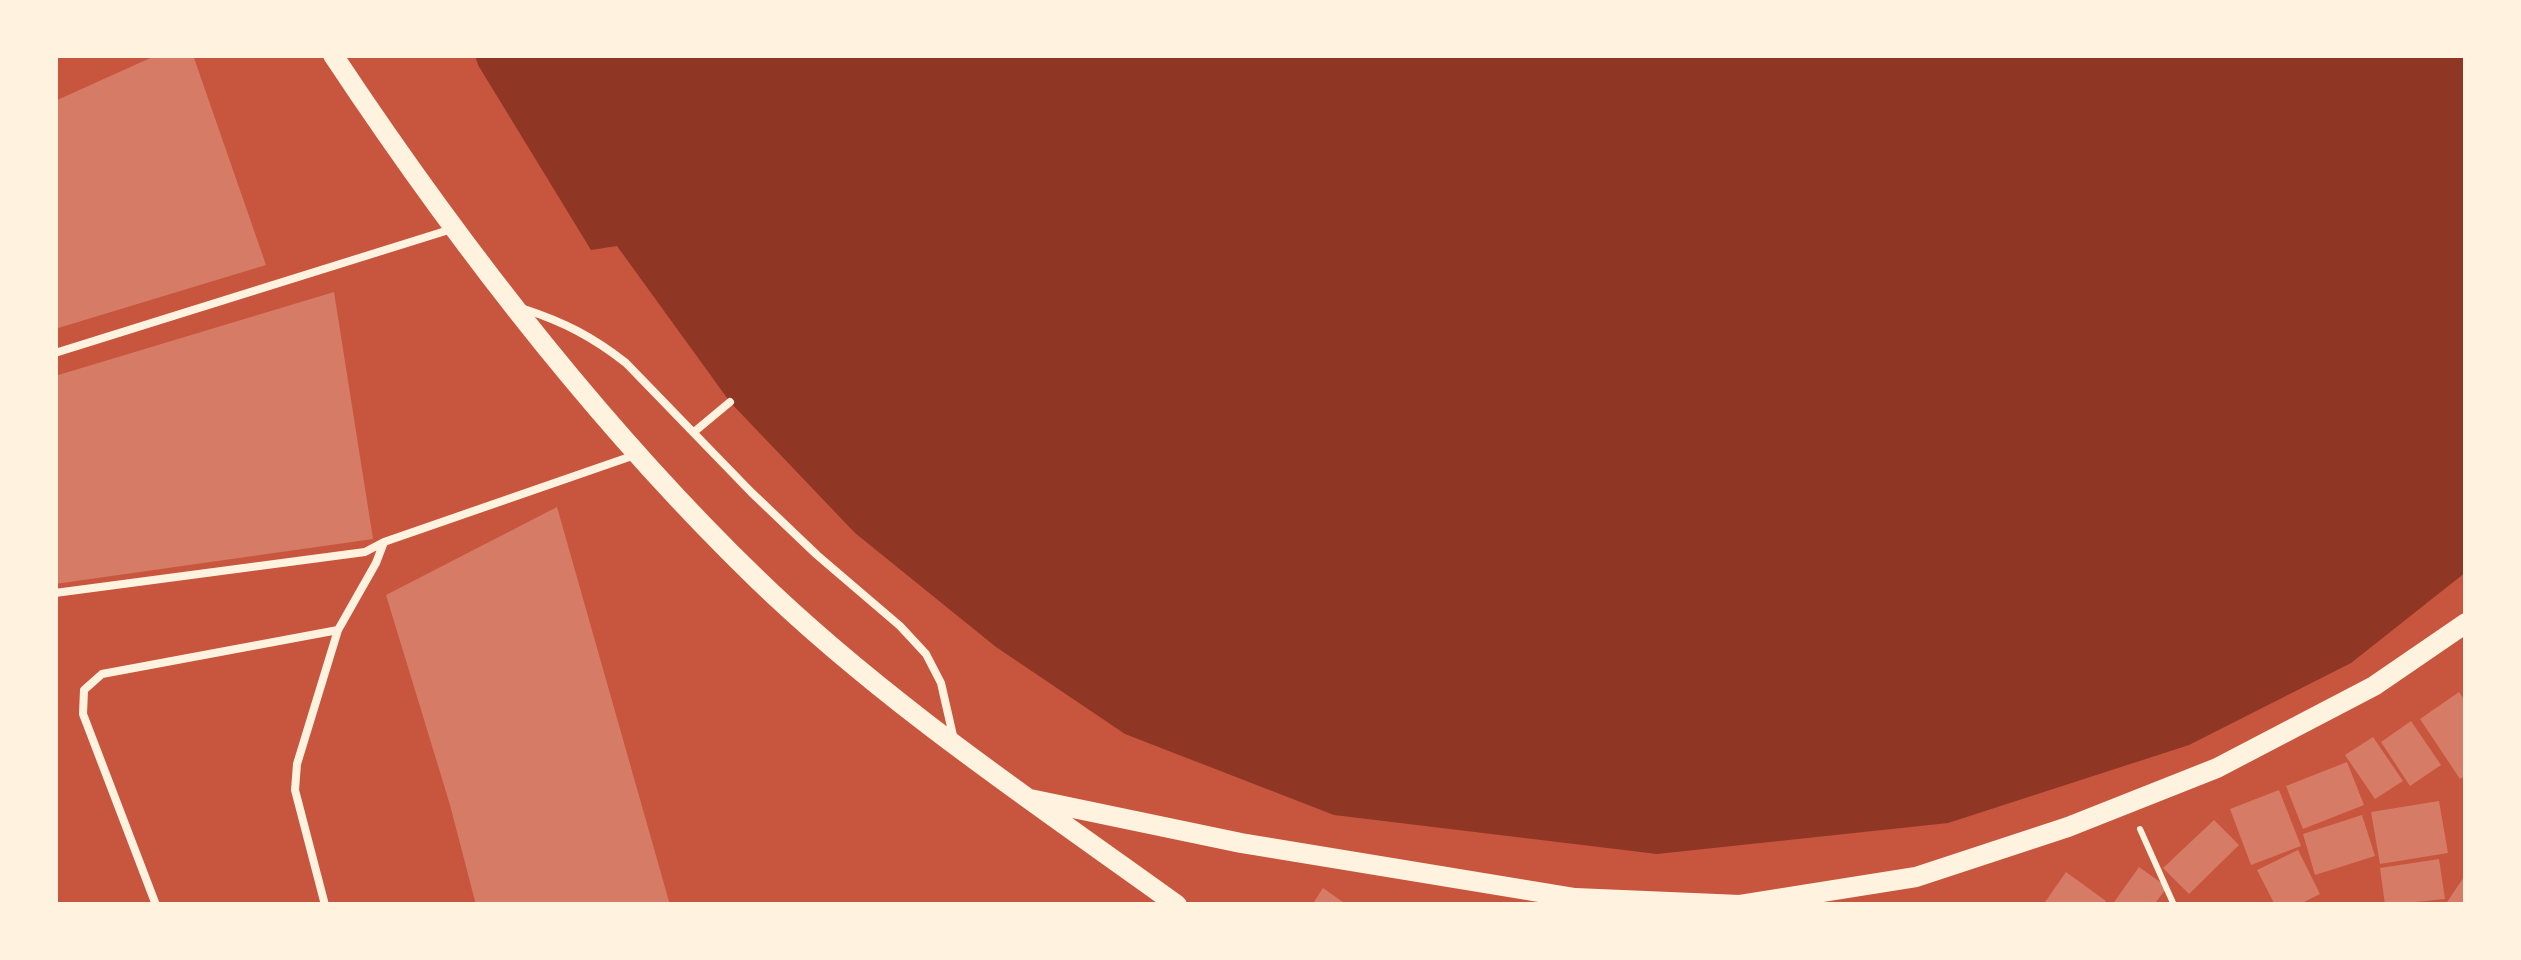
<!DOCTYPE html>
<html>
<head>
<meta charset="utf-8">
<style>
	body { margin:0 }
	#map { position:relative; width:2521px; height:960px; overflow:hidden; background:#c8553d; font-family:Signika,sans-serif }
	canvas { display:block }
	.frame { position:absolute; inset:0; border:58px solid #fff3e0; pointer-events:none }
</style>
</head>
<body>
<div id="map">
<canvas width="2521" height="960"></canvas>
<div class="frame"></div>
</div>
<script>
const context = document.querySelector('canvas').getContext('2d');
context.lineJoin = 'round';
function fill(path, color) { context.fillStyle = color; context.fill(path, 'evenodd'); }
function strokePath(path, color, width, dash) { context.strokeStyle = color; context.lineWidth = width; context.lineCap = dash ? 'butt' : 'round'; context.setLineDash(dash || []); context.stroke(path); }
const water = new Path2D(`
	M475 55H2466V572L2351 663 2189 745 1948 823 1657 854 1334 815 1125 734 996 647 855 533 730 402 617 246 591 250 478 65Z`);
const building = new Path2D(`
	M157 55H193L266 265 55 329V101Z
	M334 292 373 539 55 584V376Z
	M557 507 670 905H476L450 805 386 595Z
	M2459 692 2466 702V775L2460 779 2420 719Z
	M2411 721 2441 765 2410 786 2381 742Z
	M2373 737 2403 781 2375 799 2345 755Z
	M2347 762 2364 805 2303 829 2286 786Z
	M2279 790 2301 846 2251 865 2230 809Z
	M2439 801 2448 853 2380 864 2371 812Z
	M2362 815 2375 856 2315 875 2303 834Z
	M2214 820 2239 845 2189 894 2163 868Z
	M2298 850 2320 894 2298 905H2275L2257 870Z
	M2439 859 2445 899 2385 905 2380 868Z
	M2139 867 2167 887 2154 905H2112Z
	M2066 872 2106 901 2103 905H2043Z
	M2466 874V905H2445Z
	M1323 888 1347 905H1312Z`);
const path = new Path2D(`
	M2140 829 2174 905`);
const service = new Path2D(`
	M524 309C564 322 593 337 626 363L751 492 817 555 900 626 926 654 941 683 954 740
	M55 353 452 229
	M694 432 730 402
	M55 593 365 552 384 542
	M156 905 83 714 84 690 102 674 338 630
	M325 905 295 790 297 764 338 630 376 563 384 542 635 455`);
const secondary = new Path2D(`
	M333 55C457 242 596 423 757 579 884 702 1034 802 1177 905
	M1030 799 1241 843 1575 898 1740 905 1916 877 2068 827 2217 768 2374 686 2466 623`);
fill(water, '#8f3625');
fill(building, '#d67c66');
strokePath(path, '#fff3e0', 6);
strokePath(service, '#fff3e0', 8);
strokePath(secondary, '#fff3e0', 20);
</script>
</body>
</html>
